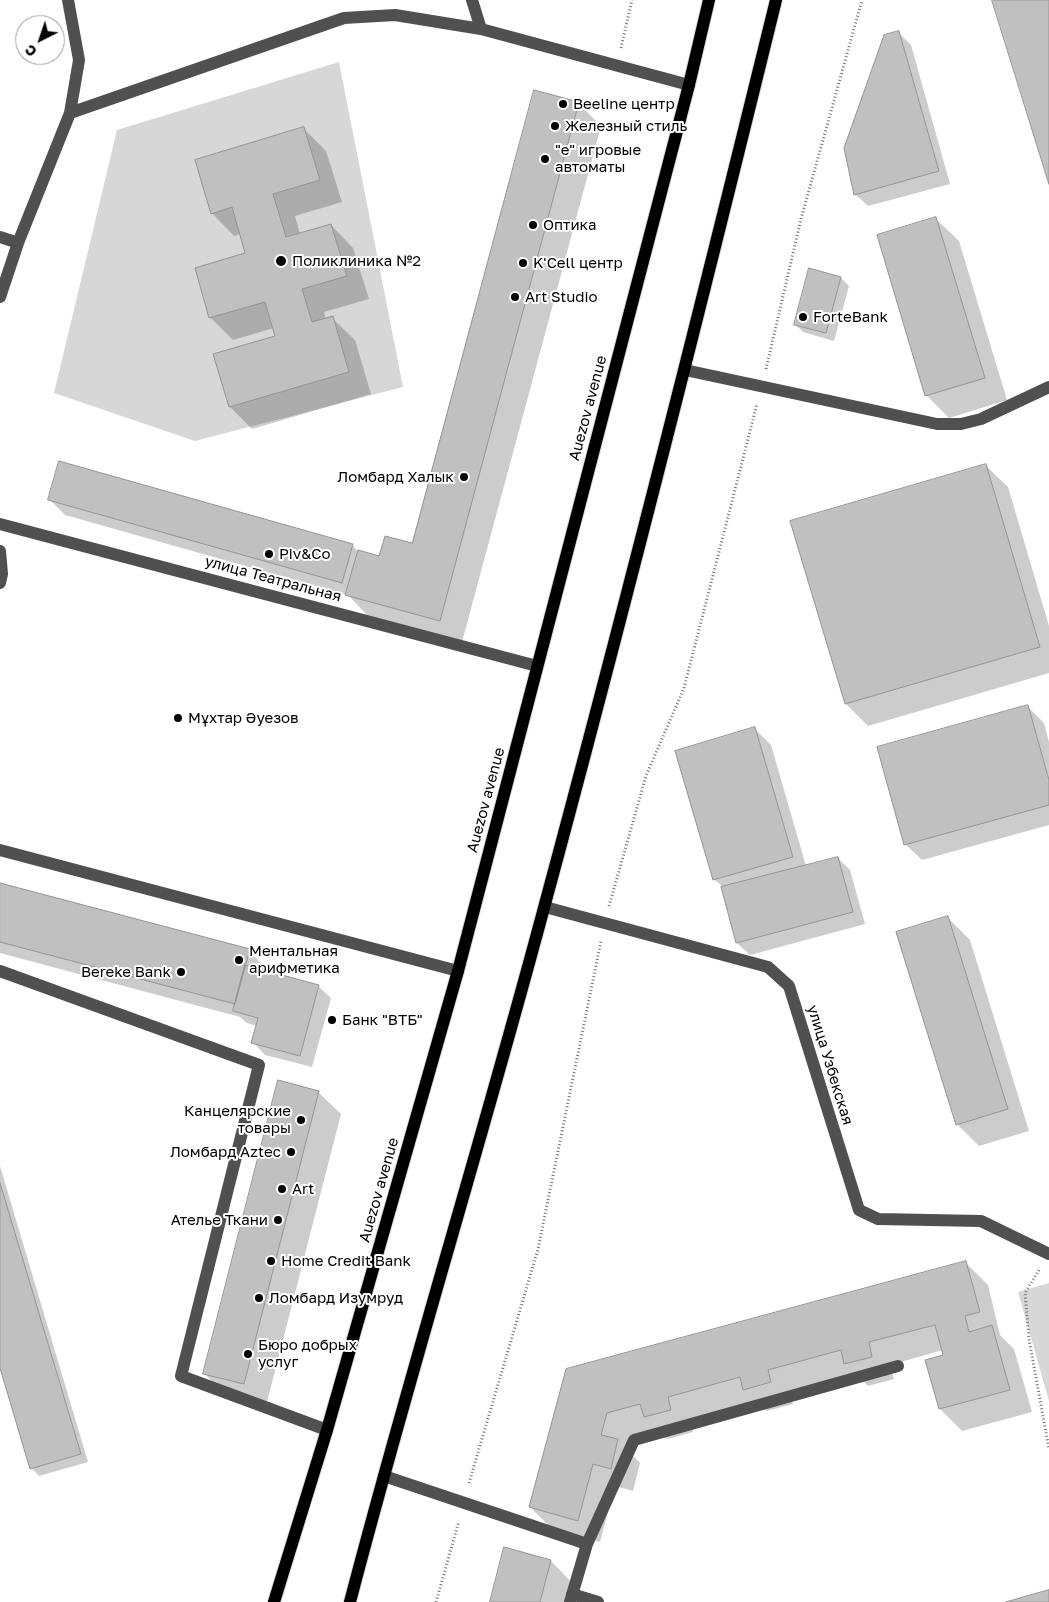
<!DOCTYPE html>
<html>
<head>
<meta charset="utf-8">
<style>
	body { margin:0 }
	#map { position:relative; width:1049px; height:1602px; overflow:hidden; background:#fff; font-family:"Golos Text",sans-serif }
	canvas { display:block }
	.north { position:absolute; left:15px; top:15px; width:50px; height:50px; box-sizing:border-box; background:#fff; border:1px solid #999; border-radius:50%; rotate:221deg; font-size:14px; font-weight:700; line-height:20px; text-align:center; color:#000 }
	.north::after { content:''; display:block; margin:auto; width:18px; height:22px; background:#000; clip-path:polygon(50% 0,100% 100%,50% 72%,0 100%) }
</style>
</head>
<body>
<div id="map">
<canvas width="1049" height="1602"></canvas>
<div class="north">С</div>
</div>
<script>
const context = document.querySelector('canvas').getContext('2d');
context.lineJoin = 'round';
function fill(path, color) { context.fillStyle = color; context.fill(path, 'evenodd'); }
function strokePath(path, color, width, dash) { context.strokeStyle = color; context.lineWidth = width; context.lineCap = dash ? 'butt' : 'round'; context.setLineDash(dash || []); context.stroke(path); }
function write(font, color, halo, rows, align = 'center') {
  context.font = font + ' "Golos Text",sans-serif'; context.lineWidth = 4; context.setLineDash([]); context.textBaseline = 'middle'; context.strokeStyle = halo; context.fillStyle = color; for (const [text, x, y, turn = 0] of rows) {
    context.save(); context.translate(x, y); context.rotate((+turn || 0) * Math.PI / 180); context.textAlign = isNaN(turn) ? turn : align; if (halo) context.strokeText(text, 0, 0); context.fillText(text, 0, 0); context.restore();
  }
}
const green = new Path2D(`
	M339 62 403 387 195 441 54 393 117 130Z
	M1049 1283V1401L1018 1292Z`);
const shadow = new Path2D(`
	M899 33 911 45 950 184 868 206 855 194Z
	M578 103 601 126 462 642 369 617 348 595 65 515 49 499 352 545 359 552 380 558 413 544Z
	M304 129 326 151 342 202 295 216 300 234 331 225 353 248 369 299 324 312 326 320 332 318 355 340 371 394 252 429 230 407 277 337 274 328 233 340 211 318 196 269 247 254 240 234 234 236 212 213Z
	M936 219 959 241 1007 400 949 418 926 395Z
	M841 278 849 286 834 341 803 332 795 324Z
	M985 465 1008 487 1049 626V673L868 726 846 704Z
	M1028 707 1044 723 1049 742V825L922 860 905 844Z
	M755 729 771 745 806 866 838 858 850 870 865 924 750 955 737 943 723 887 714 879Z
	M0 884 249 951 265 967 264 971 318 986 331 998 312 1067 265 1055 253 1042 257 1026 247 1023 240 1017 0 953Z
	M947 917 970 940 1029 1131 979 1146 957 1124Z
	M318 1092 341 1114 266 1406 226 1396 204 1373Z
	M0 1166 88 1462 39 1476 31 1468 0 1364Z
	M965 1262 988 1285 1000 1335 1014 1349 1032 1412 962 1431 940 1409 945 1356 943 1350 890 1365 894 1379 868 1386 856 1374 789 1392 793 1404 767 1411 756 1401 690 1419 693 1432 667 1439 656 1428 629 1436 625 1448 640 1463 633 1491 615 1486 600 1542 553 1530 530 1507 567 1370Z
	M505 1549 551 1561 573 1584 568 1602H491Z`);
const building = new Path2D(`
	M992 0H1049V184Z
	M899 31 939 171 854 195 844 148 884 35Z
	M534 90 579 102 440 621 345 595 358 550 379 556 385 536 412 543Z
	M304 127 320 180 273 194 286 237 331 224 347 276 302 289 312 322 333 316 349 372 229 407 213 354 275 336 265 302 209 318 195 268 245 253 232 207 211 214 195 160Z
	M936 217 985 378 925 396 877 235Z
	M809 268 841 277 826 333 794 325Z
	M59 461 353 544 342 583 48 500Z
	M986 464 1040 647 845 704 790 521Z
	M1028 705 1049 780V805L904 845 877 747Z
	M755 727 793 857 713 880 675 751Z
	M838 857 853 912 736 943 721 887Z
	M0 883 250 949 235 1004 0 942Z
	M948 916 1008 1109 956 1125 896 932Z
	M245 965 319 985 300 1056 251 1043 258 1018 233 1011Z
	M278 1080 319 1091 244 1384 203 1374Z
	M0 1183 81 1454 30 1469 0 1368Z
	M966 1261 980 1312 965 1316 969 1332 992 1325 1010 1390 939 1409 925 1360 943 1355 935 1325 869 1342 872 1357 844 1364 841 1350 768 1370 771 1382 743 1390 740 1377 668 1397 671 1410 644 1417 640 1404 607 1413 601 1435 618 1439 611 1469 593 1464 578 1521 529 1507 566 1369Z
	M504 1547 551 1560 540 1602H490Z
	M1049 1590V1602H1006Z`);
const path = new Path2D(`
	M621 48 632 0
	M766 369 801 219 862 0
	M609 906 646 776 684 688 757 404
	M1039 1270 1025 1293 1029 1339 1049 1449
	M469 1483 538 1249 601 941
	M436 1602 459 1521`);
const minor = new Path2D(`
	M472 0 481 29
	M70 113 344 18 395 15 481 29 689 85
	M0 237 18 243
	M0 297 18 243 70 113 79 60 68 0
	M685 370 937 424H961L981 419 1049 387
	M0 524 537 666
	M0 551 2 574 0 583
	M0 850 458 971
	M545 907 768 967 789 986 859 1210 878 1219 981 1221 1049 1254
	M0 971 259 1065 181 1376 327 1430
	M384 1476 587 1544
	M572 1594 598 1602
	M570 1602 587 1544 634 1440 898 1366`);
const major = new Path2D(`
	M274 1602 327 1430 458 971 689 85 709 0
	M350 1602C411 1368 483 1137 545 904 626 604 702 302 776 0`);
const markers = [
	[563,104,5,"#000"],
	[555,126,5,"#000"],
	[545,159,5,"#000"],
	[533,225,5,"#000"],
	[281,261,6,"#000"],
	[523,263,5,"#000"],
	[515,297,5,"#000"],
	[803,317,5,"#000"],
	[464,477,5,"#000"],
	[269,554,5,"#000"],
	[178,718,5,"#000"],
	[239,960,5,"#000"],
	[181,972,5,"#000"],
	[332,1020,5,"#000"],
	[301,1120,5,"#000"],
	[291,1152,5,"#000"],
	[282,1189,5,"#000"],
	[278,1220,5,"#000"],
	[271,1261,5,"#000"],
	[259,1298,5,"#000"],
	[248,1354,5,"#000"]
];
const poiNames = [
	["Beeline центр",573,104],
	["Железный стиль",565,126],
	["\"е\" игровые",555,150],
	["автоматы",555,167],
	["Оптика",543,225],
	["Поликлиника №2",292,261],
	["K'Cell центр",533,263],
	["Art Studio",525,297],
	["ForteBank",813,317],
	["Ломбард Халык",454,477,"right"],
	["Piv&Co",279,554],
	["Мұхтар Әуезов",188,718],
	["Ментальная",249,951],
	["арифметика",249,968],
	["Bereke Bank",171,972,"right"],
	["Банк \"ВТБ\"",342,1020],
	["Канцелярские",291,1111,"right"],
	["товары",291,1128,"right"],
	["Ломбард Aztec",281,1152,"right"],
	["Art",292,1189],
	["Ателье Ткани",268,1220,"right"],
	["Home Credit Bank",281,1261],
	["Ломбард Изумруд",269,1298],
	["Бюро добрых",258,1345],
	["услуг",258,1362]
];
const streetNames = [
	["Auezov avenue",588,408,-75],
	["улица Театральная",273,579,15],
	["Auezov avenue",486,800,-75],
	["улица Узбекская",830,1065,73],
	["Auezov avenue",379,1190,-74]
];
fill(green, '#d7d7d7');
fill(shadow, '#0003');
fill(building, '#c0c0c0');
strokePath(building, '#949494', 1);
strokePath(major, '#dbdbdb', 14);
strokePath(path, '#727272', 3, [1, 2.5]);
strokePath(minor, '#505050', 12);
strokePath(major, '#000', 12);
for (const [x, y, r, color] of markers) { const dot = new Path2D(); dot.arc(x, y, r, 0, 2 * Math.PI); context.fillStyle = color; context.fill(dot); strokePath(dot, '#fff', 2); }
write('15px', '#000', '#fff', poiNames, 'left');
write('15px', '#000', '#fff', streetNames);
</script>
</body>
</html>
